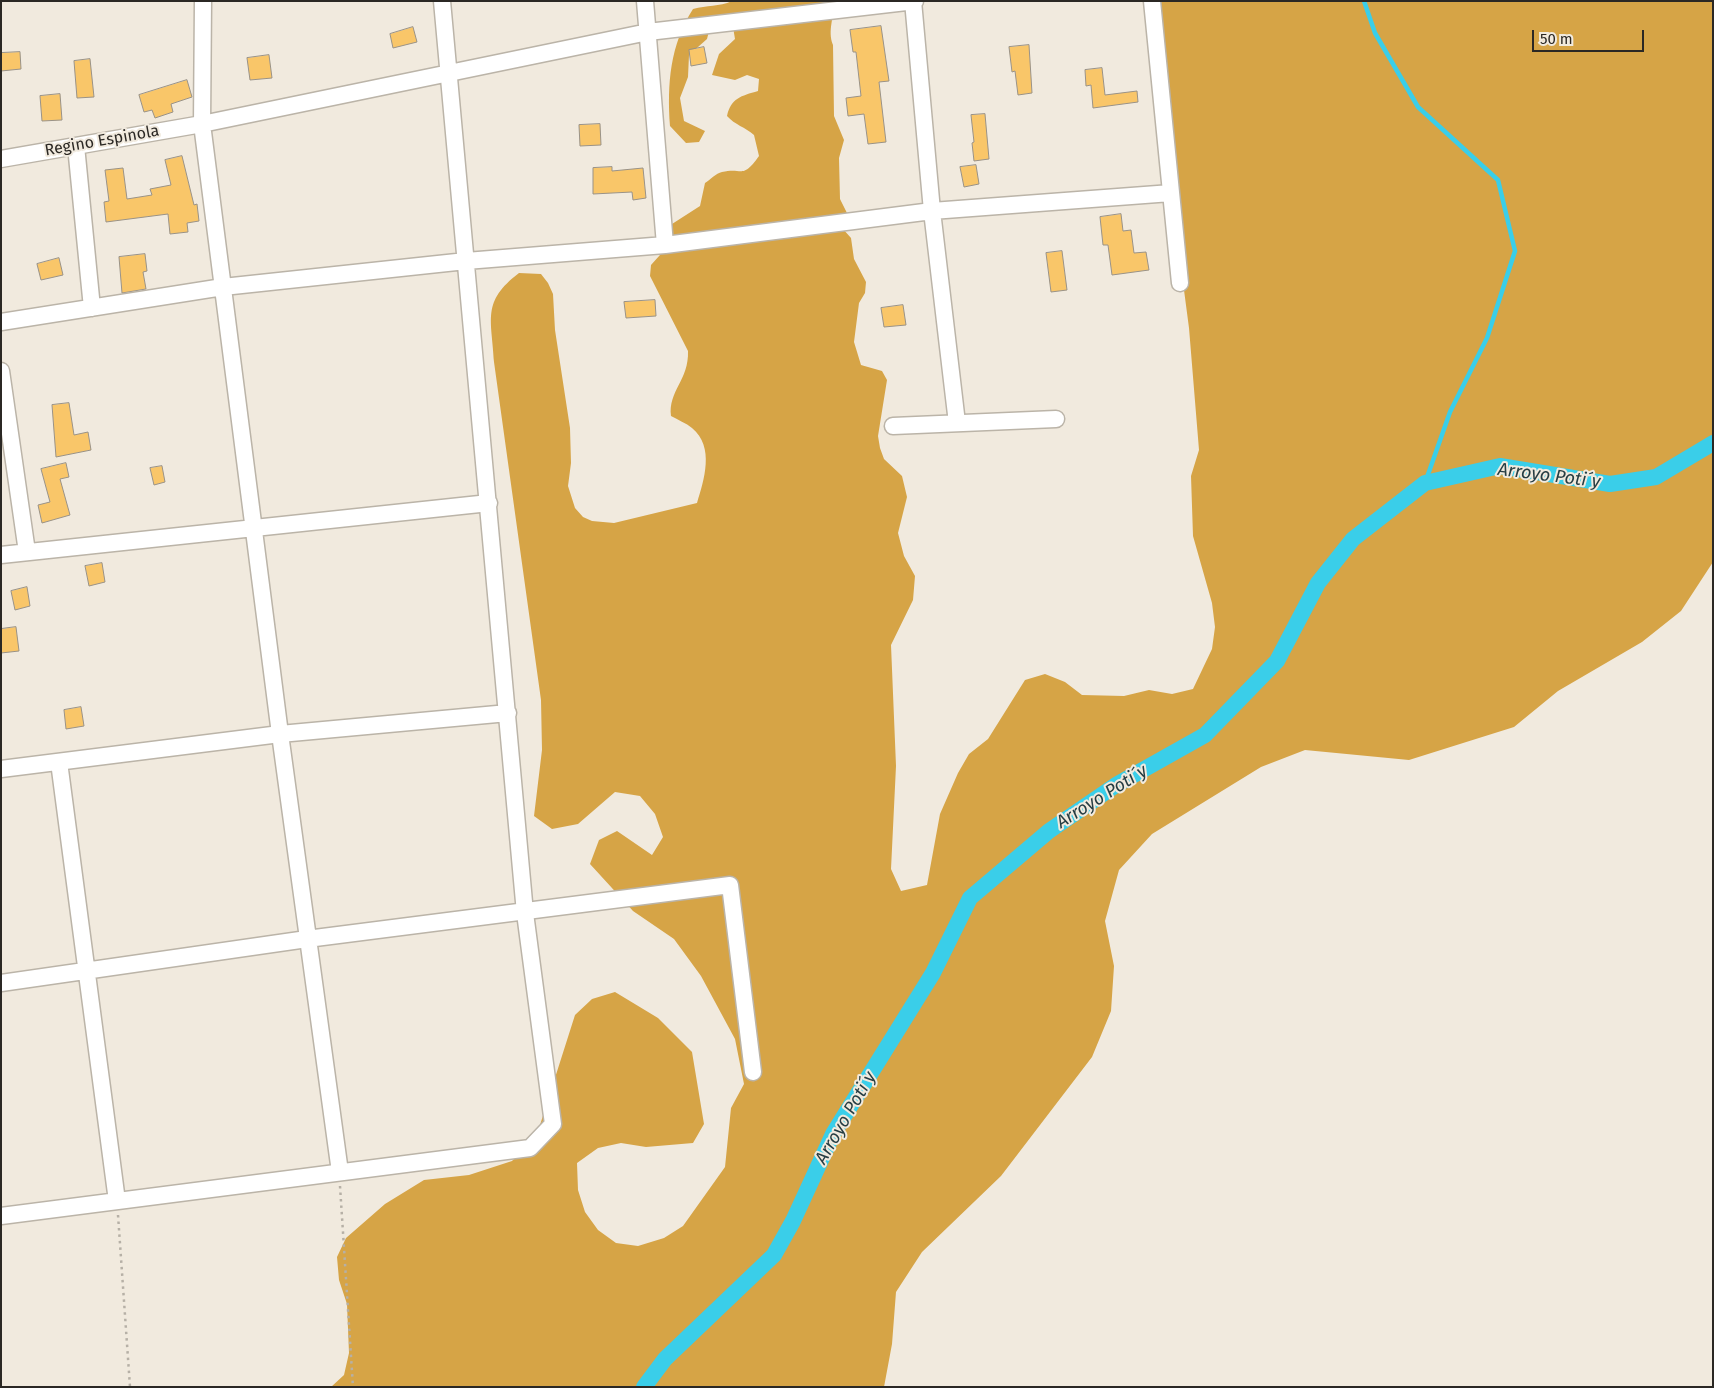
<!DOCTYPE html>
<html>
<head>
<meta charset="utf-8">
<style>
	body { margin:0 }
	#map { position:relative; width:1714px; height:1388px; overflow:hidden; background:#f1eade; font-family:"Fira Sans",sans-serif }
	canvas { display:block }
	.frame { position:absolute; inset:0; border:2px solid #2b2824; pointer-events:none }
	.scale { position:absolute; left:1532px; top:30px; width:112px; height:22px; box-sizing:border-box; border:2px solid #2b2824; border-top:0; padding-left:6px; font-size:15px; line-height:18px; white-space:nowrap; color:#2b2824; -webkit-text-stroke:4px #f1eade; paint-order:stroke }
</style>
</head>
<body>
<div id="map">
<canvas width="1714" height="1388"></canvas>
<div class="frame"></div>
<div class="scale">50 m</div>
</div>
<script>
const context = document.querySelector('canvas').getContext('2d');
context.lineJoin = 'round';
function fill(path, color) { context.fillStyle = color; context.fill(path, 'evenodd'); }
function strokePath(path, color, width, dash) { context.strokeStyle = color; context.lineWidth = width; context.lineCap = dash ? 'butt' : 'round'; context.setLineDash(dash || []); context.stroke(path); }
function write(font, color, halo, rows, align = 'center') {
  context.font = font + ' "Fira Sans",sans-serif'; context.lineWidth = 4; context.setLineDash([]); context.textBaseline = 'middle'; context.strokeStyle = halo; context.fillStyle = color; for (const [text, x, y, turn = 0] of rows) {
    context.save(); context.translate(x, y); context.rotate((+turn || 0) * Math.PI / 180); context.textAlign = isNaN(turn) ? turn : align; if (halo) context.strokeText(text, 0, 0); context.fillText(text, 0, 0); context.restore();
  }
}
const forest = new Path2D(`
	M732 1H833C835 17 827 30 833 45L834 116 844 140 839 158 840 199 847 213 843 229 851 238 854 259 866 282 865 293 859 303 854 342 861 365 882 371 887 380 878 436 880 448 884 459 902 476 907 497 898 533 904 556 915 576 913 600 891 645 896 766 891 869 901 891 927 885 940 814 958 773 969 754 988 739 1025 680 1045 674 1065 682 1082 695 1124 696 1149 690 1172 694 1193 689 1212 649 1215 627 1212 603 1193 536 1191 476 1199 450 1189 328 1172 199 1157 1H1713V562L1681 611 1642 642 1558 691 1514 727 1409 760 1305 750 1261 767 1152 834 1119 870 1105 921 1114 966 1111 1011 1092 1057 1001 1176 922 1252 896 1292 892 1344 884 1387H331L344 1375 349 1353 347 1304 339 1280 337 1257 346 1238 385 1204 424 1180 469 1175 512 1161 530 1143 540 1125 575 1015 592 999 615 992 658 1018 692 1052 704 1124 693 1143 646 1147 621 1143 598 1148 577 1163 578 1190 585 1212 598 1230 616 1243 638 1246 664 1238 683 1226 725 1167 731 1108 744 1084 735 1039 701 976 674 939 633 911 590 864 599 840 617 831 652 855 663 837 655 814 640 796 615 792 578 824 552 829 534 816 542 750 541 700 494 362C492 319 481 302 519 273L541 274 548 283 553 294 555 330 570 428 571 463 568 486 575 508 583 517 592 521 614 523 697 503C704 480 715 447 692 428 686 423 678 420 671 416 668 391 689 380 688 351L650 276 651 265 668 246 672 224 700 206 705 183C710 180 716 173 722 172 743 167 742 180 759 156L754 135C745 127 735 125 727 116 731 98 741 96 758 91L759 79 747 75 735 80 712 75 719 54 735 39 733 27H710L707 39 689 55 688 77 680 98 684 121 705 131 699 142 686 143 670 126C667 84 670 45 693 9 707 5 719 7 732 1Z`);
const stream = new Path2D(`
	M1364 1 1375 33 1418 107 1498 180 1515 251 1487 338 1450 412 1425 483`);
const canal = new Path2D(`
	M644 1387 665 1359 774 1255 793 1221 833 1134 933 973 970 898 1049 831 1116 785 1205 735 1277 661 1318 583 1353 539 1425 483 1500 466 1610 484 1656 477 1713 443`);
const building = new Path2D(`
	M881 26 889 81 879 82 886 142 868 144 864 114 848 116 846 98 861 96 856 52H853L850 30Z
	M413 27 417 42 393 48 390 34Z
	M1029 45 1032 93 1018 95 1015 71 1012 72 1009 47Z
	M704 47 707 63 691 66 689 50Z
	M20 52 21 69 1 71V53Z
	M269 55 272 78 250 80 247 58Z
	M90 59 94 97 77 98 74 61Z
	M1102 68 1105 95 1137 91 1138 102 1093 108 1091 85 1086 86 1085 70Z
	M187 80 192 97 171 104 173 112 155 118 152 110 144 112 139 95Z
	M60 94 62 120 42 121 40 96Z
	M985 114 989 159 974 161 972 143 974 142 971 115Z
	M600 124 601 145 580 146 579 125Z
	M182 156 194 205 197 204 199 221 187 223 188 232 170 234 168 214 106 222 104 202 109 201 105 170 123 168 127 199 152 195 150 189 171 185 165 160Z
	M976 165 979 184 964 187 960 167Z
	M612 167V171L643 168 646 198 633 200 632 192 593 194V168Z
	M1121 214 1123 231 1131 230 1134 253 1146 252 1149 270 1112 275 1108 245H1103L1100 217Z
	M1062 251 1067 290 1051 292 1046 253Z
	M145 254 147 271 143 272 146 289 122 293 119 257Z
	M59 258 63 275 41 280 37 264Z
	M655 300 656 316 626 318 624 302Z
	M903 305 906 325 884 327 881 308Z
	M69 403 74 435 88 432 91 450 56 457 52 405Z
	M66 463 69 477 60 479 70 515 42 523 38 505 50 502 41 469Z
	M162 466 165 482 154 485 150 468Z
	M102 563 105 582 89 586 85 566Z
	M27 587 30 606 15 610 11 591Z
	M16 627 19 651 1 653V629Z
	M81 707 84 726 66 729 64 710Z`);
const path = new Path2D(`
	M340 1186 353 1387
	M118 1215 130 1387`);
const street = new Path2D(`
	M203 1 202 124 280 734 340 1172
	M645 1 665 245
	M913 1 932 211 957 423
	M1152 1 1180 283
	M76 146 92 308
	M1 159 202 124 648 32 915 1
	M1 322 223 287 466 261 665 245 932 211 1171 193
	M1 371 27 552
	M893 426 1056 419
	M1 555 489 503
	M59 762 117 1201
	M1 769 280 734 508 713
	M1 983 307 939 730 885 753 1072
	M1 1216 530 1148 553 1124 525 913 442 1`);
const streetNames = [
	["Regino Espinola",102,141,-10]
];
const waterNames = [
	["Arroyo Poti´y",1549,476,7],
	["Arroyo Poti´y",1102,797,-32],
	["Arroyo Poti´y",846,1118,-60]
];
fill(forest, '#d6a446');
strokePath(stream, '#3acee9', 4.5);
strokePath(canal, '#3acee9', 16);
fill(building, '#f9c669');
strokePath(building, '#999287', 1);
strokePath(street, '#bbb4a8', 19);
strokePath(path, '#b6b0a6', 2.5, [2.5, 4]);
strokePath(street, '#fff', 16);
write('16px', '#2b2824', '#f1eade', streetNames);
write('italic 18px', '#263d43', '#f1eade', waterNames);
</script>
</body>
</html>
